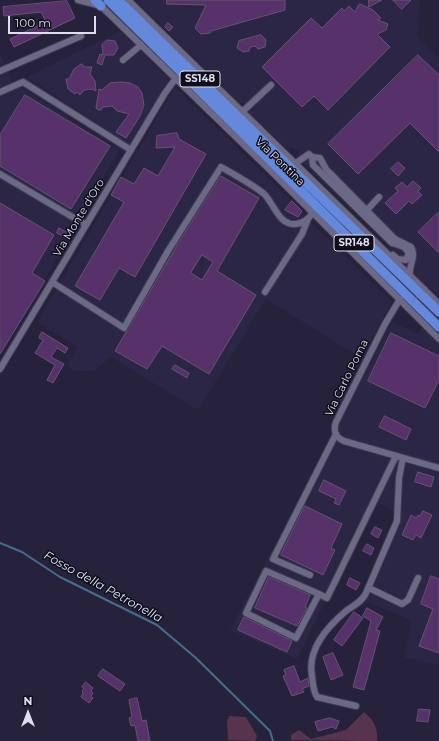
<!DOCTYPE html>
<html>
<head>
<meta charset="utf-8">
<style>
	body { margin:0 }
	#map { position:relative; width:439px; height:741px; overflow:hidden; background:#26223b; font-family:Montserrat,sans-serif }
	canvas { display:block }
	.north { position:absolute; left:8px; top:693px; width:40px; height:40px; -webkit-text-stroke:3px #0f0d19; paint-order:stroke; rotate:0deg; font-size:11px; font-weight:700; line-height:16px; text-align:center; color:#dfdeef }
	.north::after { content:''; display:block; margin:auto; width:14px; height:18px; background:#dfdeef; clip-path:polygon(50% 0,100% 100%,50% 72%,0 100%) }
	.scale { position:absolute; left:8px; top:16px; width:88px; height:18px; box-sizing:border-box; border:2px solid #dfdeef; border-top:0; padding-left:5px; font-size:12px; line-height:14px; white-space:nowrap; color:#dfdeef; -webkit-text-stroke:3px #0f0d19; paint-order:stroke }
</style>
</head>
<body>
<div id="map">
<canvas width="439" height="741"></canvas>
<div class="north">N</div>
<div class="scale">100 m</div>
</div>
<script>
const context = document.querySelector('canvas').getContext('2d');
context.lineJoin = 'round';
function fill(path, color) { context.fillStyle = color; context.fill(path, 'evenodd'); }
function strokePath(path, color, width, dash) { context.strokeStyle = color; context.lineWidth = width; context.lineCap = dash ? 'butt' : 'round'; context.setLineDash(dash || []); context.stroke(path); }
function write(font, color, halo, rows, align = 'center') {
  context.font = font + ' Montserrat,sans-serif'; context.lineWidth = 3; context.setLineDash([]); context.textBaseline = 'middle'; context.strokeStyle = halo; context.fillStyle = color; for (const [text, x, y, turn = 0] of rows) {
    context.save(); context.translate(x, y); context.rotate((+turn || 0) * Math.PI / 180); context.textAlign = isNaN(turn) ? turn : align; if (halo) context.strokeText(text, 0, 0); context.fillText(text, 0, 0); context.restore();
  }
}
const built = new Path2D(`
	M135 0H420L417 36 439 59V297L430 288 428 290 415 278 399 257 296 156 300 152 295 149 283 146 249 113V106L246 103H240Z
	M121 31 170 79 130 145 27 77Z
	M0 52 13 82 119 150 0 357Z
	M175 87 302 211 308 219 392 302 361 358 266 299 198 410 111 357 94 371H73L67 366 77 347 37 322Z
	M392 322 418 334 422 327 439 344V665L405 658 411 620 362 600 398 515 375 500 297 659 230 630Z`);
const green = new Path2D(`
	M364 712C374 720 378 728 377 741L291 740V735L299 730 311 739 346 730Z
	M229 716 246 717 257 736 255 741 228 740 227 721Z`);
const stream = new Path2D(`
	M0 543 22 552 60 577 157 625 196 658 270 731 273 741`);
const building = new Path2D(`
	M167 0H285V10L211 31 210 33 201 34 195 28 206 5 167 4Z
	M369 0H382L369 7Z
	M393 0H411L402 9Z
	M67 1 75 18 14 47 10 39 46 22 41 12 4 16 3 7Z
	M360 4 373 10 381 18 378 20 388 24 386 30 377 34 390 47 328 110 314 96 302 107 262 67 311 18 322 28 342 8 344 11 349 6 355 12 358 6Z
	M168 23 173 27 169 31 165 27Z
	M261 35 266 40 265 47 258 49 255 46 250 47 249 51 243 52 237 48 239 41Z
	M107 40 115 41 118 48 114 55H105L102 65 97 63 100 54 103 55 102 45Z
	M418 55 439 75V152L410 123 358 174 328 144Z
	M82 64 84 67H92L90 74 95 81 96 91 92 89 84 90 80 95 77 92 75 94 68 89 66 79H69L74 69Z
	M122 82 130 83 138 87 142 93 144 105 140 116 126 138 116 132 129 114 117 111 112 106 103 107 101 110H98L96 108 99 89 102 90 110 83Z
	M25 95 110 146 71 209 0 166V135Z
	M177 133 179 139 206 154 135 277 119 268 100 300 75 286 124 202 111 195 121 177 134 184 144 168 158 176 175 147 156 148 157 136Z
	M398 162 405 168 398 176 391 169Z
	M221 176 259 198 217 271 256 295 209 374 162 346 147 369 115 351 179 242ZM202 255 213 262 202 280 191 273Z
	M413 181 421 188 418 191 422 195 412 204 409 201 396 214 385 203 398 191 395 188 402 182 407 187Z
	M292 201 302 211 298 217 285 210Z
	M0 203 54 235 32 273 45 281 0 354Z
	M439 212V253L418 232Z
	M59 228 70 234 68 239 57 233Z
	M42 332 68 348 65 353 57 348 51 357 64 364 53 383 47 380 55 365 35 353 43 340 39 338Z
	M391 333 439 356V380L425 408 368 381Z
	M175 365 189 373 187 378 172 369Z
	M385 416 411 429 406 440 379 427Z
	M418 472 434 477 431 487 415 482Z
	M324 480 346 491 339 505 334 503 336 499 319 491Z
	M305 506 342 524 331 548 335 550 323 575 281 555Z
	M423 511 432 515 421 538 416 535 413 540 402 535 411 515 416 518 418 515 420 516Z
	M375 527 382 530 378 538 371 534Z
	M367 544 374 548 371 555 363 551Z
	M431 576 439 579V653L419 646 433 609 421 604Z
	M269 577 310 595 305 607 307 608 297 626 255 608Z
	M350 578 360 583 356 590 347 585Z
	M367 608 383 617 376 630 380 631 364 690 353 687 371 621 363 616Z
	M354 612 363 618 342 646 334 640Z
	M244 617 292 641 287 652 238 630Z
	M333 653 343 675 331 680 323 657Z
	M294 666 300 682 308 678 309 686 302 689 304 692 292 696 283 676 286 675 284 670Z
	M103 669 125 684 120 691 98 676Z
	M86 682 93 688 91 691 93 693 91 696 93 698 89 703 81 697 83 693 82 691 84 688 82 687Z
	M137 698 142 721 146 720 150 741H138L135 725 131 726 129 718 132 717 129 700Z
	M419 709 430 710 428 722 417 721Z
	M330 718 339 721 336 729 332 727 318 731 315 722Z`);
const minor = new Path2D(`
	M78 0 101 6 270 170 439 339
	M128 0 439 304
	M123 60 141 45
	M0 71 81 36
	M0 92 23 82 131 150
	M242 112 271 85
	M296 163 309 154 312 157
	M0 174 86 225
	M367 210 379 197
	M393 255 398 259 406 260 409 253 404 247 392 243 313 165 312 157 320 158 326 169 395 239 411 247C417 257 408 265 410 276
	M52 282 124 328 168 251 221 167C235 175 250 183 263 193 274 202 278 226 296 224 304 223 309 219 313 212
	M265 292 302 234 308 219
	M400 299 385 324 336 422C333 431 335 437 344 441L439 468
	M0 369 165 93 176 78
	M310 575 273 559 336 434
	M369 588 402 604 408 600 418 578
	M319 594 266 571 246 613 296 638 319 594 327 598 396 456
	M356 706 317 697C313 691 313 683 312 676 307 650 327 627 346 611 354 605 362 602 366 593L397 521 399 478 403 458`);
const highway = new Path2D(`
	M95 0 101 6
	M108 0 439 327
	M118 0 439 312`);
const pathBridge = new Path2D(`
	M405 310 427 287`);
const shields = [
	[200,79,40],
	[354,243,40]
];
const shieldNames = [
	["SS148",200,79],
	["SR148",354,243]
];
const streetNames = [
	["Via Pontina",280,162,44],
	["Via Monte d'Oro",79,218,-59],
	["Via Carlo Poma",347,378,-64]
];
const waterNames = [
	["Fosso della Petronella",103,587,29]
];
fill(built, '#2b2646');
fill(green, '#57334d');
strokePath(stream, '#436f8c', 2);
fill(building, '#573169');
strokePath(building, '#65546e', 1);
strokePath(minor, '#413e53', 8);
strokePath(highway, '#413e53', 11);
strokePath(minor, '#6c6986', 6);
strokePath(highway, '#6388dc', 9);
strokePath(pathBridge, '#716e84', 1, [3, 2]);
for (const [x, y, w] of shields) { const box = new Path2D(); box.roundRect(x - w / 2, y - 8, w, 16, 3); context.fillStyle = '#0f0d19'; context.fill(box); strokePath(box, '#dfdeef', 1); }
write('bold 10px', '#dfdeef', null, shieldNames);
write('11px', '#dfdeef', '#0f0d19', streetNames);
write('italic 12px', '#d5e7f5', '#0f0d19', waterNames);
</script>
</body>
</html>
